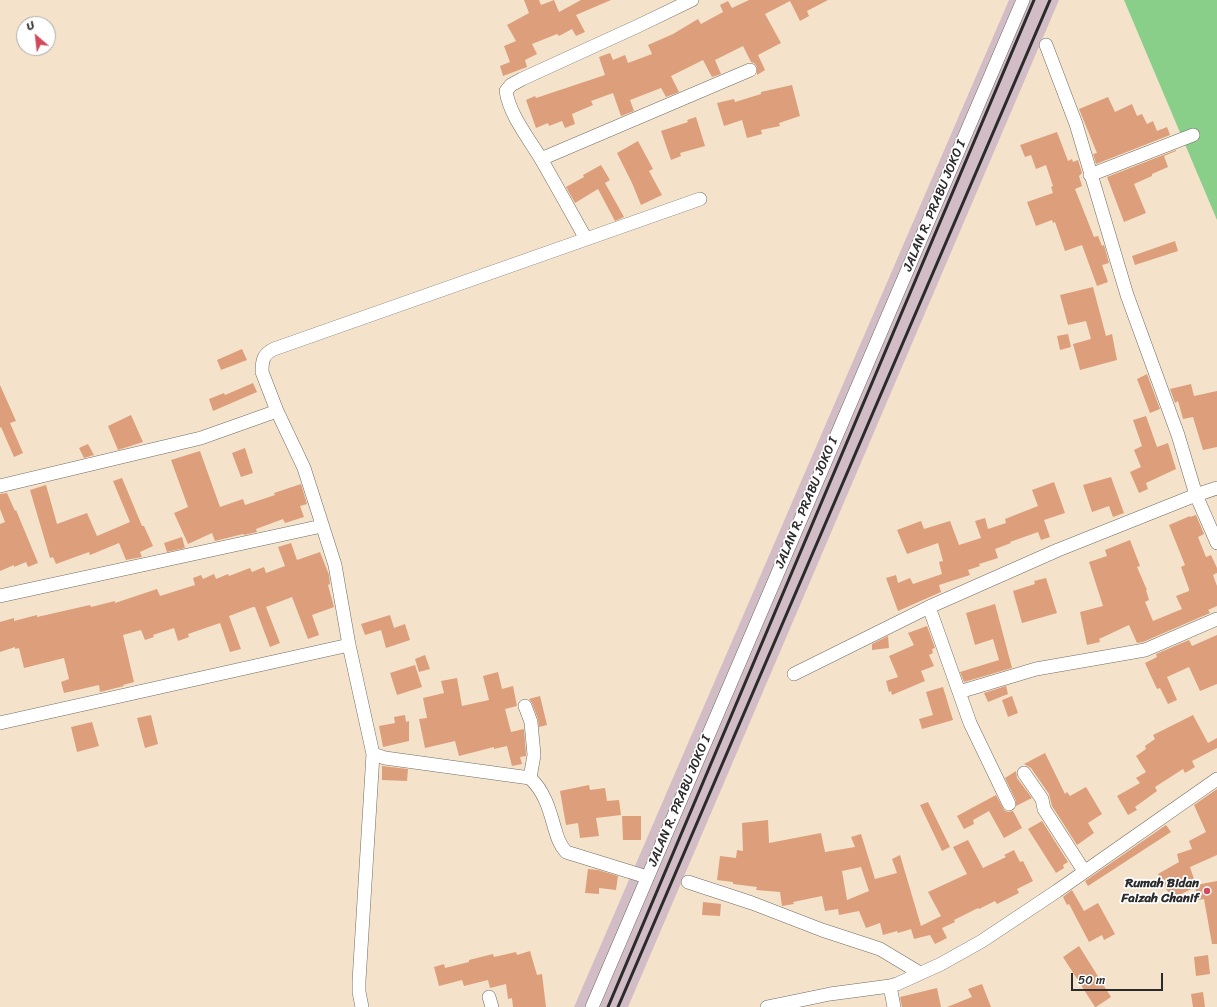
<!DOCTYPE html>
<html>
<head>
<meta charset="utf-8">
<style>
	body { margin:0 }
	#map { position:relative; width:1217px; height:1007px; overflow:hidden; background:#f4e3ca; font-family:Sriracha,sans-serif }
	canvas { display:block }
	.north { position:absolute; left:16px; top:16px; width:40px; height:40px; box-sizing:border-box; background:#fff; border:1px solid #aaa; border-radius:50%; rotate:332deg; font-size:11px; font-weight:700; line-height:16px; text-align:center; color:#2b2b2b }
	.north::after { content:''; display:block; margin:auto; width:14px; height:18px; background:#d1495b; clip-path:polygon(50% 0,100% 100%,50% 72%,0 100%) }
	.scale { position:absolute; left:1071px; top:973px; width:92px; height:18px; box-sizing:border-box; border:2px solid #2b2b2b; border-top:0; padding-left:5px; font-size:12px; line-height:14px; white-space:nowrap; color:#2b2b2b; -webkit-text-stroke:3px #fff; paint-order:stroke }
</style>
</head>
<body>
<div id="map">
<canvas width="1217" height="1007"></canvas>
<div class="north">U</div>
<div class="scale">50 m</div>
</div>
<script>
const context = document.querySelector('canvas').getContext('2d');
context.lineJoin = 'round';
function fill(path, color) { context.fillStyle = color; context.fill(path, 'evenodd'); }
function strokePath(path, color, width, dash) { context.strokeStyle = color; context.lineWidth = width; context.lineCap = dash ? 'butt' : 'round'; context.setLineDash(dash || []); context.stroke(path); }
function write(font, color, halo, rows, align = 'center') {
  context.font = font + ' Sriracha,sans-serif'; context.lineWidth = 3.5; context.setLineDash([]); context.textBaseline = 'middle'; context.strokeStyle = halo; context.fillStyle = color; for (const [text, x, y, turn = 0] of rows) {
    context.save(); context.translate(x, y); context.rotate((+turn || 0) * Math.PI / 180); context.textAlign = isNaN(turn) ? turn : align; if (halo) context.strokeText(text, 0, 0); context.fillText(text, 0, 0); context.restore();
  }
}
const industrial = new Path2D(`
	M1009 0H1059L628 1007H574Z`);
const green = new Path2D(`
	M1124 0H1217V220Z`);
const building = new Path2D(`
	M524 0H539L541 5 554 0 559 12 581 0H611L576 15 585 32 576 36 572 29 559 36 557 34 532 44 537 54 525 60 527 67 503 76 500 66 510 62 504 46 516 41 507 25 529 13Z
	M749 0H828L807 11 809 16 800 21 790 1 765 14 781 43 758 55 765 70 757 75V67L754 63 751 62 743 46 715 60 721 74 712 77 703 60 671 76 679 92 666 97 661 88 630 100 634 111 621 116 613 93 591 101 593 105 572 114 575 124 565 128 562 121 549 126 548 123 536 128 526 100 535 96 536 98 605 75 599 57 610 53 613 60 625 55 628 63 652 54 648 45 673 34 698 19 701 24 723 12 720 5 728 1 732 8Z
	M792 85 800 116 779 123 780 126 761 130 762 134 747 138 742 120 724 126 717 103 734 99 735 102 761 94V92Z
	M1108 97 1115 112 1132 104 1137 116 1142 114 1147 124 1153 121 1157 131 1167 127 1170 135 1096 164 1093 154 1097 153 1079 109Z
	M696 117 705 146 680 153 681 156 671 160 661 131 688 122 687 120Z
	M1057 132 1068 161 1072 159 1073 162 1078 160 1082 173 1079 176 1082 186 1075 189 1094 237 1098 236 1102 246 1104 245 1109 263 1102 265 1108 282 1097 286 1082 245 1065 251 1055 222 1053 223 1052 220 1036 226 1027 202 1053 193 1051 187 1053 186 1046 165 1036 169 1031 155 1025 157 1020 145Z
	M638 141 653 169 649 171 662 195 641 205 632 183 617 153Z
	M1176 150V151L1164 156 1168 167 1152 174V176L1134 184 1146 213 1124 222 1107 177Z
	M601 165 610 180 605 183 624 217 615 221 598 189 575 203 566 187 584 177 583 175Z
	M1175 241 1178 251 1135 265 1132 256Z
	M1093 287 1106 336 1112 334 1117 360 1080 370 1073 344 1091 339 1086 321 1068 325 1060 295Z
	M1068 334 1071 347 1060 350 1057 336Z
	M242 349 247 360 221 370 217 360Z
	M1147 374 1160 409 1150 413 1137 379Z
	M253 383 257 392 213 411 209 399 224 393 225 395Z
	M1191 384 1194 396 1217 391V447L1203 450 1193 417 1183 419 1178 401 1175 403 1170 389Z
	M0 385 16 421 10 423 23 453 14 457 1 427 0 428Z
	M131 415 143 442 118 450 108 426Z
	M1146 416 1157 447 1168 443 1176 469 1146 483 1148 489 1139 493 1130 472 1141 467 1134 450 1142 446 1133 420Z
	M88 444 94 455 84 458 79 448Z
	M245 448 253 473 241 477 232 453Z
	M200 451 220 507 243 499 245 505 275 495 274 493 301 484 307 504 300 506 304 517 285 523 283 519 256 529 257 532 244 535 243 534 215 541 212 533 188 544 174 513 188 507 171 460Z
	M1111 477 1124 513 1113 517 1109 506 1092 512 1083 485Z
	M122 478 142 526H144L153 546 140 552 142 557 126 560 119 543 90 555 89 552 56 564 53 557 50 558 30 490 46 485 57 524 87 513 97 536 130 522 113 481Z
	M1054 482 1065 513 1044 520 1050 537 1041 540 1038 532 1010 542 1011 543 995 549 998 558 979 564 980 566 968 570 970 575 939 585 941 592 898 611 886 578 896 575 898 583 910 578 913 584 942 574 939 562 943 561 938 543 907 554 897 530 921 521 924 529 950 521 959 545 981 538 975 521 985 518 988 529 1006 523 1005 519 1038 506 1032 490Z
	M7 493 15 511 16 510 38 563 28 567 26 562 14 567V565L0 571V524L5 522 0 509V494Z
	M1196 515 1204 534 1198 537 1206 557 1211 555 1217 568V573L1213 575 1217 586V606L1208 610 1210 613 1143 642 1137 643 1129 625 1099 639 1100 642 1087 645 1080 612 1103 606 1089 562 1107 556 1105 550 1130 540 1140 566 1137 567 1147 590H1146L1149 600 1145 602 1153 621 1182 609 1176 596 1189 591V589L1181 567 1185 565 1169 525 1190 516V517Z
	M182 537 185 548 167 552 164 543Z
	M291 543 297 560 320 552 329 575 330 584 328 585 334 607 312 615 319 635 308 639 292 597 266 607 280 643 270 647 255 607H253L229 616 241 649 230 652 220 623 188 634 189 637 178 641 174 628 153 635 154 637 145 640 141 630 123 635 134 682 123 685 124 686 100 692 99 685 64 693 61 682 69 679 64 658 24 668 19 648 15 649V647L0 652V622L14 618V621L37 615V617L90 605 91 607 115 601V603L157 589 160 596 195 585 193 578 201 575 203 579 214 574 216 579 228 574 229 576 250 568 252 572 264 567 266 573 285 566 278 547Z
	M1046 578 1057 613 1022 623 1013 591 1035 584 1034 581Z
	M995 604 1012 668 964 682 960 672 999 660 993 639 975 645 966 613Z
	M390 615 394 628 405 624 410 640 386 648 381 630 365 635 361 624Z
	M927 626 935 648 932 649 933 653 929 655 934 666 921 671 925 681 892 695 891 691 889 692 886 681 898 677 889 656 914 645 908 633Z
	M1217 635V684L1200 691 1189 667 1167 677 1177 700 1168 704 1160 688 1157 689 1145 663 1157 657 1156 654 1189 640 1192 646Z
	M888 636 889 648 872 650V644Z
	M425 655 430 669 419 672 415 659Z
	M415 665 422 687 397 695 390 673Z
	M498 672 502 689 513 686 517 706 505 709 511 732 524 729 526 755V756L520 757 522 764 512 766 507 746 494 749V747L459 756 455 741 425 748 419 719 427 718 423 698 444 693 441 681 457 678 462 706 489 700 483 676Z
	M1006 686 1008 694 988 702 984 693Z
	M943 687 953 720 922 729 919 719 933 715 926 692Z
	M540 696 547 725 539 727 538 719 532 703 529 699Z
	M1012 696 1018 713 1008 717 1002 700Z
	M151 715 158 744 145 748 137 718Z
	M405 715 406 722 409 721V741L383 747 379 726 395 723 394 717Z
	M1193 715 1208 743 1217 738V748L1192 761 1195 767 1185 773 1183 769 1155 787 1157 791 1135 807 1137 810 1128 815 1117 796 1140 783 1136 778 1146 772 1136 756 1146 749 1145 746 1155 739 1153 735Z
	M92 722 99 746 77 752 71 727Z
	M1045 753 1065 794 1067 792 1070 796 1086 787 1102 814 1088 823 1094 833 1077 845 1052 806 1049 794 1031 768 1024 764Z
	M382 766 408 769 407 781 382 780Z
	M1016 771 1017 778 1032 798 1016 806V801L1005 778Z
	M589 785 590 790 605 788 607 801 619 800 621 815 596 818 599 836 580 838 578 823 566 825 560 791Z
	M1217 789V855L1190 867 1196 885 1217 881V944H1212L1204 899 1198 900 1195 887 1172 899 1158 874 1179 862 1177 854 1192 849 1189 841 1206 832 1194 805Z
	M996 795 1004 810 1008 812 1013 811 1022 828 1004 838 989 811 973 820 974 824 964 829 957 816Z
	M928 802 950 847 942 851 920 805Z
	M622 816H641V840H623Z
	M768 820 769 843 821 833 825 852 855 847 851 837 861 834 875 879 897 873 892 859 900 855 921 926 941 916 928 892 967 874 953 847 968 840 983 868 1006 857 1004 855 1014 850 1020 862 1023 861 1033 881 1017 889 1019 893 997 904 995 901 979 909 978 908 954 920 955 922 942 928 947 938 935 944 930 935 914 939 911 929 898 933 897 931 883 935 880 923 866 928 859 911 839 915 838 909 825 911 822 896 793 902 794 904 782 906 780 892 756 890 757 887 733 884V882L717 880 720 856 736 858 737 850 743 851 742 823ZM861 867 869 891 847 900 842 871Z
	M1042 821 1068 862 1063 865 1064 868 1056 873 1028 829Z
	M1166 825 1171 832 1088 886 1085 881Z
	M588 869 598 870 618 876 616 890 599 888V894L585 893Z
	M1072 890 1084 911 1098 903 1115 934 1104 940 1102 935 1089 942 1069 904 1067 905 1063 897Z
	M703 902 721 904 720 916 702 915Z
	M1079 946 1111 997 1096 1007H1095L1063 957Z
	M530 951 537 975 542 974 546 1007H513L512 998 508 999 506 984 490 988 488 980 464 986 462 980 439 986 434 967 444 964 445 968 469 962V960L493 954 494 957 516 952 517 955Z
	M1208 955 1210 974 1196 976 1194 957Z
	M982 984 991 1007H947L972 997 968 989Z
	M937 988 941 1007H902L900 997Z
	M1203 992 1205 1007H1193L1191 994Z`);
const street = new Path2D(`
	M1046 45 1076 124 1127 295 1178 435 1196 495 1217 543
	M541 159 750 70
	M1090 175 1193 135
	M586 239C571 212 556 185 541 159 528 137 510 116 506 91L511 85 522 79 638 26 692 0
	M0 486 201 438 277 411
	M0 596 322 526
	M929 607 970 723 1009 804
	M794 674 929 607 1058 550 1196 495 1217 488
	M959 692 1036 669 1145 650 1217 619
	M525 706 531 722 534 755 530 778
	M0 723 349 645
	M1024 773 1042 799 1044 809 1084 871
	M647 877 566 852C559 844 557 836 554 826 549 808 544 791 530 778L385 758 373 754 349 645 335 565 304 468 277 411 262 372C262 361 263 354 274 349L700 199
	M688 882 752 903 822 930 880 949 920 973
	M890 986 894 1007
	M489 997 492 1007
	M362 1007 359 992V981L373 754
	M592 1007 1023 0
	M767 1007 830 994 890 986 897 984 941 964 982 941 1057 891 1217 779`);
const rail = new Path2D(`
	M608 1007 1034 0
	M618 1007 1050 0`);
const markers = [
	[1207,891,4,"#d1495b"]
];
const streetNames = [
	["JALAN R. PRABU JOKO I",935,206,-67],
	["JALAN R. PRABU JOKO I",807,503,-67],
	["JALAN R. PRABU JOKO I",680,801,-67]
];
const poiNames = [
	["Rumah Bidan",1199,884],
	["Faizah Chanif",1199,899]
];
fill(industrial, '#d2bdc6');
fill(green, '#89cf89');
fill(building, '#dd9e7b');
strokePath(street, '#716b63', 14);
strokePath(street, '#fff', 13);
strokePath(rail, '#2b2b2b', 3);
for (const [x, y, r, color] of markers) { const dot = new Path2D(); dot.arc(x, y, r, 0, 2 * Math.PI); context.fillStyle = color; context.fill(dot); strokePath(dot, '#fff', 1.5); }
write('13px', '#2b2b2b', '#fff', streetNames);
write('bold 13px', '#2b2b2b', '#fff', poiNames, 'right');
</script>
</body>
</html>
